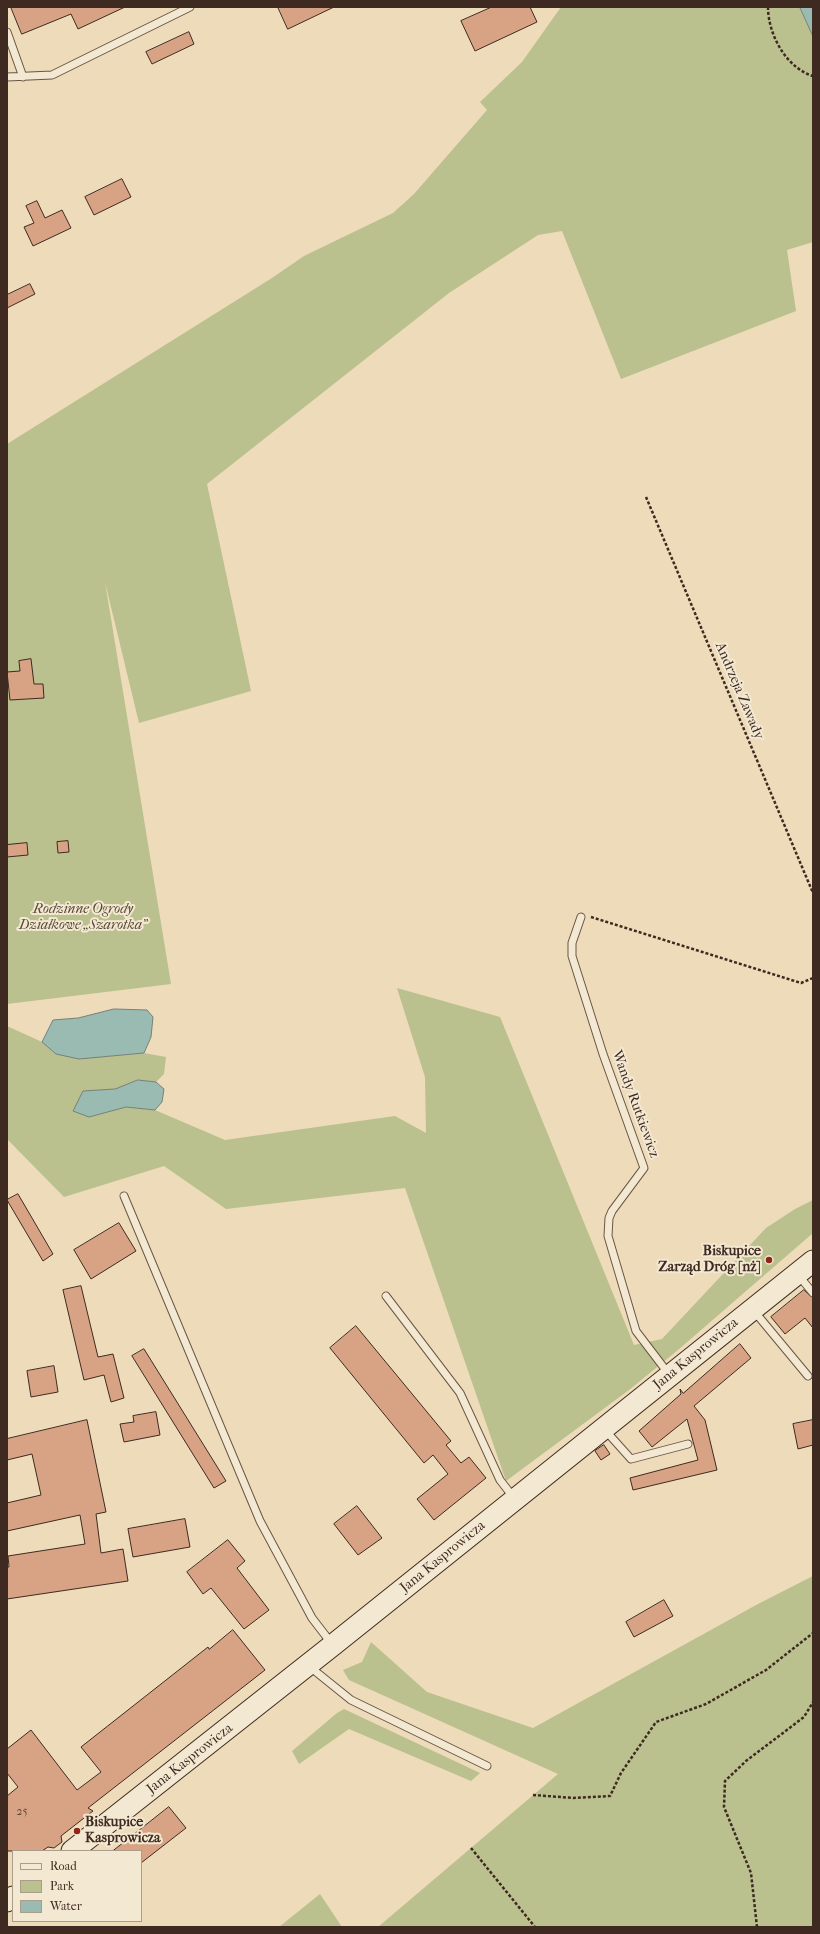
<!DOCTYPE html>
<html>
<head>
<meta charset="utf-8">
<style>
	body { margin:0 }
	#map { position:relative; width:820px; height:1934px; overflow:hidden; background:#eddbb9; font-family:"IM FELL French Canon",serif }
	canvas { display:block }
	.frame { position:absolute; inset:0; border:8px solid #3e2a20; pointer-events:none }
	.legend { position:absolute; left:12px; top:1850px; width:130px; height:72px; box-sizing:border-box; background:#f3e8d2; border:1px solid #ab9c8b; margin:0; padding:5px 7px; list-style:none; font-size:12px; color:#3e2a20 }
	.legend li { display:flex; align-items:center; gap:8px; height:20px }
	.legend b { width:20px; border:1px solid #ab9c8b }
</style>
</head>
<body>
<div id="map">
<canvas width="820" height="1934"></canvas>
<div class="frame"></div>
<ul class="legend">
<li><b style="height:5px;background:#f3e8d2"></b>Road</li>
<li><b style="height:11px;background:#bac08e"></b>Park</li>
<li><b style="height:11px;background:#99bbb2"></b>Water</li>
</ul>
</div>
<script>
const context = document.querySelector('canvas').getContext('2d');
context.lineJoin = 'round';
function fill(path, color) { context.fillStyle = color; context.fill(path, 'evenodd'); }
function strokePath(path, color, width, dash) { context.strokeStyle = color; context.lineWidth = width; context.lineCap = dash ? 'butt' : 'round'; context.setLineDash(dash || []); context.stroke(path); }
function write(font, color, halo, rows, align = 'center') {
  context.font = font + ' "IM FELL French Canon",serif'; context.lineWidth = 4; context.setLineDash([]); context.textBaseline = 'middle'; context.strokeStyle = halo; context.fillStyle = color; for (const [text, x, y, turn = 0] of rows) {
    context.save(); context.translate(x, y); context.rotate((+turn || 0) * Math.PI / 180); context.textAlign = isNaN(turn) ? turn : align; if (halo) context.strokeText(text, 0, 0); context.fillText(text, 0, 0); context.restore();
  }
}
const green = new Path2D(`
	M561 7H800L813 36V242L787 250 796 311 621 379 562 231 538 235 449 293 207 484 251 691 139 723 105 582 171 984 7 1004V444L272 278 304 256 393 213 414 194 487 110 480 102 522 62Z
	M397 988 500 1017 634 1345 662 1339 766 1228 795 1209 813 1200V1233L678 1350 629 1390 506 1481 405 1188 226 1209 164 1166 64 1197 7 1139V1026L42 1042 56 1054 101 1057 144 1053 166 1057 164 1074 156 1082 138 1080 116 1089 83 1091 89 1117 126 1107 155 1110 225 1140 395 1116 426 1133 425 1077Z
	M813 1576V1927H378L558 1774 349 1680 343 1670 362 1662 371 1642 427 1692 533 1728 758 1604Z
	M344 1709 480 1773 471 1781 349 1729 299 1764 292 1751 337 1713Z
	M320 1894 342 1927H279Z`);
const water = new Path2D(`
	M800 7H813V36Z
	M114 1009 147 1010 153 1017 151 1037 144 1053 79 1059 56 1054 42 1042 53 1020 78 1018Z
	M138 1080 156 1082 164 1089 162 1102 155 1110 126 1107 89 1117 73 1111 83 1091 115 1089Z`);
const building = new Path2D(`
	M11 7H125L78 29 71 14 22 34Z
	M278 7H334L288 29Z
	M492 7H530L537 22 475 51 461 21Z
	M189 32 194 44 152 64 146 52Z
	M122 179 131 197 94 215 85 197Z
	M37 201 45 218 62 210 71 228 33 246 24 227 34 223 26 206Z
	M30 284 35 294 7 308V295Z
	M31 659 34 684H43L44 698 10 700 7 672 20 671 19 661Z
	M68 841 69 852 58 853 57 842Z
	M27 843 28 855 7 857V845Z
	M18 1194 53 1254 43 1261 7 1200Z
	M119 1223 136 1251 91 1279 74 1250Z
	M81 1286 98 1357 113 1354 124 1398 111 1402 104 1375 84 1380 63 1290Z
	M804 1290 813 1298V1328L805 1318 785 1334 771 1317Z
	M356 1326 451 1441 446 1445 461 1463 469 1457 486 1478 434 1520 417 1499 448 1474 433 1455 424 1463 330 1348Z
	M740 1344 751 1358 694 1406 705 1420 717 1470 633 1490 630 1478 698 1460 687 1419 652 1447 639 1431 681 1394 680 1389 683 1393Z
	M144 1349 226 1481 214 1488 132 1356Z
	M54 1366 58 1392 31 1397 27 1371Z
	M156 1412 160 1435 124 1442 120 1424 134 1422 133 1416Z
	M87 1420 106 1512 96 1514 101 1553 123 1549 128 1581 7 1599V1567H9L8 1556 85 1544 80 1515 7 1531V1503L41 1495 32 1454 7 1460V1439Z
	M813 1420V1445L798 1449 793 1424Z
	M604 1445 610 1454 601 1460 595 1451Z
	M357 1506 382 1538 358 1555 334 1524Z
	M185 1519 190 1547 133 1557 128 1529Z
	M228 1540 245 1561 237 1568 269 1610 244 1629 211 1588 203 1594 187 1572Z
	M664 1600 673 1616 634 1637 626 1622Z
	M233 1630 265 1670 88 1808 93 1811 61 1836 62 1842 54 1848 48 1847 42 1851H7V1796L18 1787 7 1773V1749L31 1730 77 1790 101 1772 81 1747 208 1647 209 1649Z
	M169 1807 186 1828 141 1863V1851H113Z`);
const path = new Path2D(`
	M768 7C768 34 786 68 813 76
	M646 497 813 893
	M591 917 801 983 813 978
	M533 1795 573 1798 610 1796 621 1773 656 1722 706 1704 766 1670 813 1633
	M471 1848 535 1927
	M757 1927 751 1873 724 1807 725 1781 746 1761 804 1717 813 1702`);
const lane = new Path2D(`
	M7 32 23 77
	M7 77 52 75 190 7
	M581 917 572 943V956L603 1054 644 1168 612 1211 609 1218 608 1236 636 1331 668 1373
	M124 1196 260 1521 312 1618 332 1644
	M799 1276 813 1293
	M386 1296 460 1393 500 1480 514 1498
	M754 1311 808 1376
	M605 1430 631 1459 688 1444
	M310 1667 351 1700 487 1766`);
const secondary = new Path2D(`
	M72 1851 333 1645 813 1261
	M7 1901 13 1897`);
const markers = [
	[769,1260,4,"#8f2418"],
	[77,1831,4,"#8f2418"]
];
const numberNames = [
	["25",22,1812]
];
const streetNames = [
	["Andrzeja Zawady",739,691,67],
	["Wandy Rutkiewicz",635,1104,70],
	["Jana Kasprowicza",696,1354,-39],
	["Jana Kasprowicza",443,1557,-39],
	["Jana Kasprowicza",190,1759,-38]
];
const parkNames = [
	["Rodzinne Ogrody",83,910],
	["Działkowe „Szarotka”",83,926]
];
const poiNames = [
	["Biskupice",761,1252],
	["Zarząd Dróg [nż]",761,1268],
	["Biskupice",85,1823,"left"],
	["Kasprowicza",85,1839,"left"]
];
fill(green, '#bac08e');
fill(water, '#99bbb2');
strokePath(water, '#758178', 1);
fill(building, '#d8a385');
strokePath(building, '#3e2a20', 1);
strokePath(lane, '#6a5646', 9);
strokePath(secondary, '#3e2a20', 23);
strokePath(path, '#3e2a20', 2.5, [3, 2]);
strokePath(lane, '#f3e8d2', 7);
strokePath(secondary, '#f3e8d2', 21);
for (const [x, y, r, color] of markers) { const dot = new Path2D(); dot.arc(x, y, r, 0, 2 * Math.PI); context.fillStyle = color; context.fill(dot); strokePath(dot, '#f3e8d2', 1.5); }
write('12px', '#644839', null, numberNames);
write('14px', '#3e2a20', '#f3e8d2', streetNames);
write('italic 14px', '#574836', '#f3e8d2', parkNames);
write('bold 14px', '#3e2a20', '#f3e8d2', poiNames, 'right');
</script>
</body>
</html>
